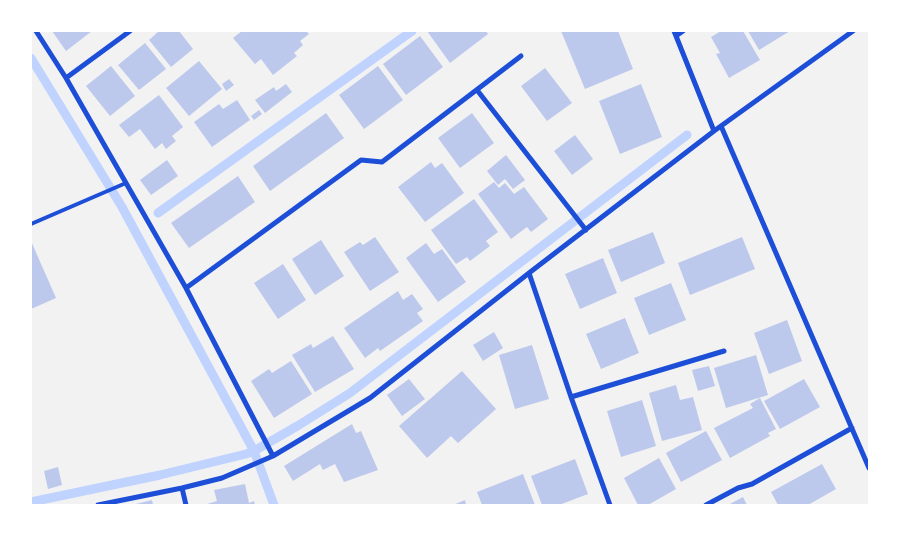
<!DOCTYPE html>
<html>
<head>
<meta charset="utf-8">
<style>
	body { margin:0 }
	#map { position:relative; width:900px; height:536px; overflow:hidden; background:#f2f2f2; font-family:Quicksand,sans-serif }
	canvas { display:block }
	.frame { position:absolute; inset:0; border:32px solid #fff; pointer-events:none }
</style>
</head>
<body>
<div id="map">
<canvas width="900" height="536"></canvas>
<div class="frame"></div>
</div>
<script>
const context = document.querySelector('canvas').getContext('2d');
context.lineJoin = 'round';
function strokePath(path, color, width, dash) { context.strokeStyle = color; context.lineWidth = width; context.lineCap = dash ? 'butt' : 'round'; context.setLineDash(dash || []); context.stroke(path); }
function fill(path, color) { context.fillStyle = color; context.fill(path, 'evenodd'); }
const stream = new Path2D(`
	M31 58 122 207 254 451 274 505
	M158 213 412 31
	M31 502 160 475 246 454 254 451 299 425 350 393 687 135`);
const building = new Path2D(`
	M52 31H92L66 51Z
	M159 31H179L193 49 171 67 149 40Z
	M242 31H306L309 34 300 41 303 45 294 53 297 56 273 75 261 59 255 64 233 38Z
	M427 31H486L488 34 450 63Z
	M561 31H618L633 69 585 89Z
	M721 31H743L760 60 729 78 716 54 720 53 711 37Z
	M748 31H790L759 50Z
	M420 36 443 67 406 95 383 64Z
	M145 43 166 69 139 90 118 65Z
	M199 61 222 89 189 116 166 88Z
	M111 66 135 96 110 116 86 86Z
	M378 66 403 100 364 129 339 95Z
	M545 68 572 103 547 121 521 86Z
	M229 79 234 85 226 91 222 84Z
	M286 84 292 92 265 113 255 100 274 87 276 91Z
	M641 84 662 137 620 154 599 101Z
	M159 95 183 127 172 136 176 141 166 149 162 143 155 149 140 129 129 137 119 125Z
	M237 100 250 120 212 147 194 122 219 104 223 109Z
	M259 110 262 114 254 120 251 116Z
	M326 113 344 138 270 191 253 166Z
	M472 113 494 143 460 168 438 138Z
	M575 135 593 159 572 175 554 151Z
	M506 155 525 180 513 189 505 179 498 185 487 171Z
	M167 160 178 176 151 195 140 180Z
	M431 162 435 168 442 163 464 193 425 222 398 187Z
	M238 176 255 202 189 248 171 223Z
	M494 182 499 188 505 183 514 194 524 187 548 219 531 232 527 227 511 239 478 194Z
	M474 199 498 232 486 241 490 246 470 261 467 257 456 264 431 230Z
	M653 232 665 263 621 282 608 250Z
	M375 237 399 272 370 291 344 252 360 242 363 245Z
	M742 237 755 269 690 295 678 263Z
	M321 240 344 276 315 295 292 259Z
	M31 241 56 298 31 309Z
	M426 243 434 254 442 249 466 282 438 302 406 258Z
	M603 258 617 293 580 309 565 274Z
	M283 264 306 300 278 319 254 283Z
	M671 283 686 320 649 335 634 298Z
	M398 291 403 300 412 294 423 309 417 313 423 321 380 351 378 348 365 358 344 328Z
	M625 318 639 353 601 369 586 334Z
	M787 320 802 361 769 374 754 333Z
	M494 332 503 348 483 361 473 345Z
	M333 336 354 369 315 392 292 355 311 344 313 348Z
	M532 345 549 399 515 409 499 355Z
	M756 355 768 395 726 408 714 368Z
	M291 361 312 394 274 418 251 381 269 369 272 373Z
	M709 366 715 386 698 391 692 370Z
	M462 371 496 409 458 443 451 436 427 458 399 426Z
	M409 379 425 399 402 416 387 395Z
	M804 379 820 407 780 429 764 401Z
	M676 385 680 400 693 397 702 430 662 441 649 393Z
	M760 398 776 429 768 433 770 436 730 458 714 428 753 408 750 404Z
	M642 400 656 446 621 457 607 411Z
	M352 424 356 433 361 431 378 470 344 482 335 464 323 470 320 464 293 481 284 466Z
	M706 431 722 460 681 482 666 453Z
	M659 458 676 489 648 505H638L624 478Z
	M575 459 588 494 559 505H542L531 476Z
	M822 464 836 489 808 505H778L771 492Z
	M58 467 62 485 48 489 44 471Z
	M523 474 535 505H482L477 492Z
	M245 484 249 503 254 501 255 505H204L217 501 214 490Z
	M743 497 747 505H728Z
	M152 500 153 505H136V504Z
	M465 500 466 505H453Z`);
const service = new Path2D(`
	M31 224 126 183`);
const minor = new Path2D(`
	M36 31 66 78 186 288 273 456
	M674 31 714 131
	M676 36 683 31
	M66 78 130 31
	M477 90 586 230
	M721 126 869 468
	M529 273 571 397 610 505
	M186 288 361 160 382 162 521 56
	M571 397 724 351
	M182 488 186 505
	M98 505 182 488 222 478 273 456 370 398 529 273 714 131 721 126 853 31
	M706 505 738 488 752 484 852 428`);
strokePath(stream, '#bfd3fe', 9);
fill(building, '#bdc9ec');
strokePath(service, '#1d4ed8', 4);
strokePath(minor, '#1d4ed8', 5);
</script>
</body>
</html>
